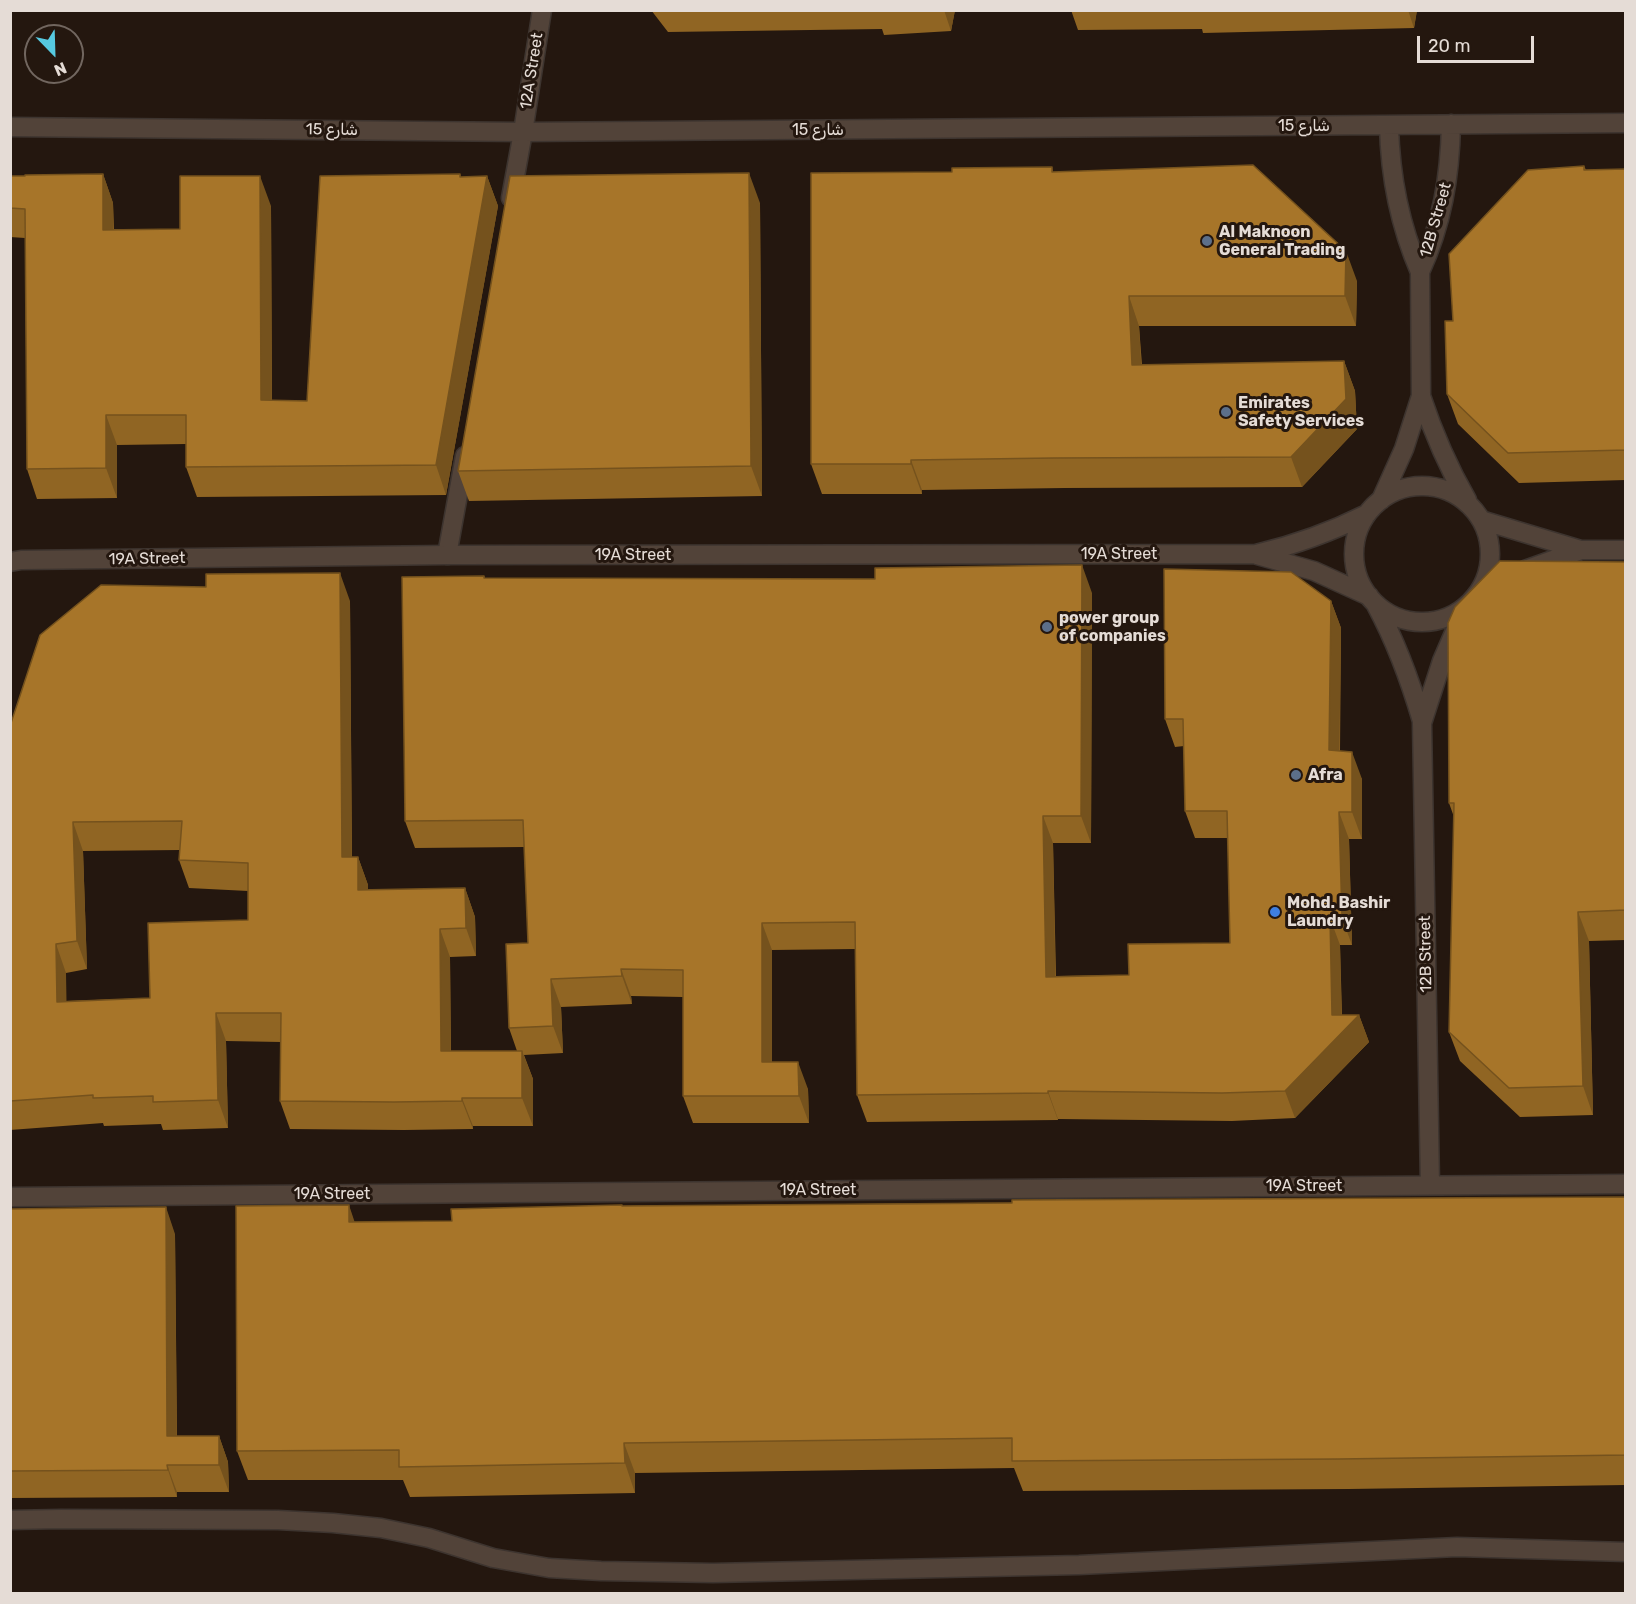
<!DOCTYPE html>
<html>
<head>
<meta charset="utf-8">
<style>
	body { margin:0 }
	#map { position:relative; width:1636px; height:1604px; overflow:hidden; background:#24170f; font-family:Rubik,sans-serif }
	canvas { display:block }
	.frame { position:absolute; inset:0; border:12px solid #e5dcd6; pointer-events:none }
	.north { position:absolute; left:24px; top:24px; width:60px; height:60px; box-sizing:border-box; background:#24170f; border:2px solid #71665f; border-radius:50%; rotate:157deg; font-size:16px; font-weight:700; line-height:24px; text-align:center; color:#e5dcd6 }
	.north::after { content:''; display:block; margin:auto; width:21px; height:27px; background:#56c9e0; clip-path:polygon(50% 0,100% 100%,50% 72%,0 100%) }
	.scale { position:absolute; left:1417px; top:36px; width:117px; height:27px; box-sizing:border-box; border:3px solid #e5dcd6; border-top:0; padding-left:8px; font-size:18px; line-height:21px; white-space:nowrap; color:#e5dcd6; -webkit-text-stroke:4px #24170f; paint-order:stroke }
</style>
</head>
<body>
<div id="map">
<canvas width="1636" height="1604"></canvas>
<div class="frame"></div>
<div class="north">N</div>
<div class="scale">20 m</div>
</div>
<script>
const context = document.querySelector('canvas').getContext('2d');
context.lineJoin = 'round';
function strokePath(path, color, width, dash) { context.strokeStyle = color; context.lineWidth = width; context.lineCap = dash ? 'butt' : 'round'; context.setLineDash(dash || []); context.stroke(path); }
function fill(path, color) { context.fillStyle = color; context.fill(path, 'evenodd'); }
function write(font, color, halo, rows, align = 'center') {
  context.font = font + ' Rubik,Cairo,sans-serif'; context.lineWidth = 6; context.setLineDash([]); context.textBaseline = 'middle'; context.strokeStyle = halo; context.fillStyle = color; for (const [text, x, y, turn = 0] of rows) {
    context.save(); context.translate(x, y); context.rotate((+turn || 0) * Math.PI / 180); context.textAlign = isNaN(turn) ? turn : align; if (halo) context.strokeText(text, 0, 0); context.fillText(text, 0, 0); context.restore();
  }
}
const service = new Path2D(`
	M511 198 523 132
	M447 555 465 456
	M10 1520 61 1519 278 1520 333 1523 381 1528 429 1538 493 1558 549 1568 601 1571 713 1573 1079 1565 1457 1547 1626 1552`);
const minor = new Path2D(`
	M10 127 523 132 1626 123
	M523 132 542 10
	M1420 272C1442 224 1450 177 1451 124
	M1421 396C1433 432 1448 467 1467 500
	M1354 554a68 68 0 1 1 136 0a68 68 0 1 1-136 0Z
	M1381 500 1404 449 1421 396 1420 272C1400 226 1390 175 1389 125
	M1481 520 1581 550H1626
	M1257 555 1314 571 1369 596
	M10 562 21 560 447 555 1256 554C1295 545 1331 532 1367 514
	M1525 570 1581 550
	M1376 605C1396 642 1410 680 1422 721
	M1430 1185 1422 723 1442 661 1458 624
	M10 1197 1626 1184`);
const wall = new Path2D(`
	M651 10H955L951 31 884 35 882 29 668 32Z
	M1071 10H1417L1414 28 1203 33 1202 29 1078 30Z
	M1584 166 1586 170 1626 169V480L1519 483 1458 424 1447 394 1453 321Z
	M1052 167 1053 172 1357 281 1356 326H1139L1142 365 1344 361 1355 391 1357 429 1302 487 1065 488 922 490V494H822L811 464 952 172Z
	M103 174 113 203 114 229H180L271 206 272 400 307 401 460 174 461 177 487 176 498 206 446 495 197 497 186 467V444L117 445V498L37 499 27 469 25 238 10 237V176H25Z
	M760 203 762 496 469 501 458 471Z
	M1626 562V940L1589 941 1593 1115 1520 1117 1460 1061 1449 1032 1454 817 1449 803Z
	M484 576 485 578 1092 593 1091 843H1053L1056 976 1129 975 1230 943 1228 838H1195L1185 811 1184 746 1175 747 1165 719 1331 601 1341 628 1340 751 1362 779V839H1349L1352 945H1340L1342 1015H1359L1369 1042 1295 1118 1232 1121 1058 1119V1120L867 1122 857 1095 856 949 772 950V1062L808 1089 809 1123H693L683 1096V997L631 996 632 1004 561 1007 563 1053 524 1055 533 1079V1126H473V1129L404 1130 290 1129 280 1101 281 1042 226 1041 228 1128 163 1130 161 1124 104 1126 103 1123 10 1130V726L350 601 352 857H358L368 885V890L465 888 475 917 476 956 450 957 451 1051H517L509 1028 528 943 524 847 415 848 405 821ZM180 850 179 860 189 888 248 891V920L150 998 66 1001V973L87 969 83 851Z
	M1626 1197V1485L1349 1489 1023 1491 1014 1468 635 1473V1493L410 1497 403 1480H248L237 1451 355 1222 452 1221 622 1206Z
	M10 1209 175 1234 177 1436H219L228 1462 229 1492H177V1497L10 1498Z`);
const shadedWall = new Path2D(`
	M944 10H955L951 31Z
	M1408 10H1417L1414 28Z
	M749 173 760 203 762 496 751 466Z
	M103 174 113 203 114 259 103 230Z
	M260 176 271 206 272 430 261 400Z
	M487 176 498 206 446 495 436 465Z
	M1346 251 1357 281 1356 326 1345 296Z
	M1129 296 1139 326 1143 395 1132 365Z
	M1344 361 1355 391 1357 429 1302 487 1291 457Z
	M106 415 117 445V498L106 468Z
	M911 460 922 490V494L911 464Z
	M1082 565 1092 593 1091 843 1081 816Z
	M340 573 350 601 352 885 342 857Z
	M1331 601 1341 628 1339 777 1329 750Z
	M1352 752 1362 779V839L1352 812Z
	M1339 812 1349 839 1352 945 1342 918Z
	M1043 816 1053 843 1056 1004 1046 977Z
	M73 822 83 851 87 969 77 941Z
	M358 857 368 885V918L358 890Z
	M465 888 475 917 476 956 466 928Z
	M1578 912 1589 941 1593 1115 1583 1086Z
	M1330 918 1340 945 1342 1033 1359 1015 1369 1042 1295 1118 1285 1091 1332 1015Z
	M762 923 772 950V1089L762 1062Z
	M440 929 450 957 451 1079 441 1051Z
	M56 944 66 973 67 1030 57 1002Z
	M621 969 631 996 632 1004 622 976Z
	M551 979 561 1007 563 1053 553 1026Z
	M216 1013 226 1041 228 1128 218 1100Z
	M522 1051 533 1079V1126L522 1098Z
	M798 1062 808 1089 809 1123 799 1096Z
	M1048 1091 1058 1119V1120L1048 1093Z
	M462 1098 473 1126V1129L462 1101Z
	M349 1205 359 1235 349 1222Z
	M166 1207 175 1234 177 1463 167 1436Z
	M219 1436 228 1462 229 1492 219 1465Z
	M624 1443 635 1473V1493L625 1463Z
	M167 1465 177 1492V1497L168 1470Z`);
const building = new Path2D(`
	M1253 165 1346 251 1345 296H1129L1132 365 1344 361 1346 399 1291 457 1054 458 911 460V464H811V173L952 172V168L1052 167V172Z
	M1584 166V170L1626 169V450L1508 453 1447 394 1445 321H1453L1449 254 1528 170Z
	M749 173 751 466 458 471 510 176Z
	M103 174V230L180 229V176H260L261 400 307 401 320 176 460 174V177L487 176 436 465 186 467V415H106V468L27 469 25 209 10 208V176H25V175Z
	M1500 561 1626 562V910L1578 912 1583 1086 1509 1088 1449 1032 1454 803H1449L1448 623 1455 607Z
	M1082 565 1081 816H1043L1046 977 1129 975 1128 944 1230 943 1227 811H1185L1183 719H1165L1164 569 1291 572 1331 601 1329 750 1352 752V812H1339L1342 918H1330L1332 1015H1359L1285 1091 1222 1093 1048 1091V1093L857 1095 855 922 762 923V1062H798L799 1096H683V970L621 969 622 976 551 979 553 1026 509 1028 506 944 528 943 523 820 405 821 402 577 484 576V578L875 579V568Z
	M340 573 342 857H358V890L465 888 466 928 440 929 441 1051H522V1098H462V1101L394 1102 280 1101 281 1013H216L218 1100 153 1102V1096L93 1098V1095L10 1101V726L40 635 101 585 206 587V574ZM182 821 179 860 248 863V920L148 923 150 998 57 1002 56 944 77 941 73 822Z
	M1626 1197V1455L1339 1459 1012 1461V1438L624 1443 625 1463 399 1467V1450L237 1451 236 1206 349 1205V1222L452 1221 451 1209 622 1205V1206L1012 1203V1200Z
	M166 1207 167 1436H219V1465H167L168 1470 10 1471V1209Z`);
const markers = [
	[1207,241,6,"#5c6f8a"],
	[1226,412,6,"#5c6f8a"],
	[1047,627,6,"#5c6f8a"],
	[1296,775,6,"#5c6f8a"],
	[1275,912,6,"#3f7fe0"]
];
const streetNames = [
	["12A Street",532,71,-81],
	["شارع 15",1304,126],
	["شارع 15",332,130,1],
	["شارع 15",818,130],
	["12B Street",1436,220,-74],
	["19A Street",1119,554],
	["19A Street",633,555],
	["19A Street",147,559,-1],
	["12B Street",1426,954,-91],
	["19A Street",1304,1186],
	["19A Street",818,1190],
	["19A Street",332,1194]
];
const poiNames = [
	["Al Maknoon",1219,232],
	["General Trading",1219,250],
	["Emirates",1238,403],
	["Safety Services",1238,421],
	["power group",1059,618],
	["of companies",1059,636],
	["Afra",1308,775],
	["Mohd. Bashir",1287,903],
	["Laundry",1287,921]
];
strokePath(service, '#3d342f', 21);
strokePath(minor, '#3d342f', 21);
strokePath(service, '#524339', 18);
strokePath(minor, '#524339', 18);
fill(wall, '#906523');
fill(shadedWall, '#75521d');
fill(building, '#a77529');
strokePath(building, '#75521d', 1.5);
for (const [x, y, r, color] of markers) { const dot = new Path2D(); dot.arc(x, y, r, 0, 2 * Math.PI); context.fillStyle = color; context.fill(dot); strokePath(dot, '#24170f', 2); }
write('16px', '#e5dcd6', '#24170f', streetNames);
write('bold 16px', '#e5dcd6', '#24170f', poiNames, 'left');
</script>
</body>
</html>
